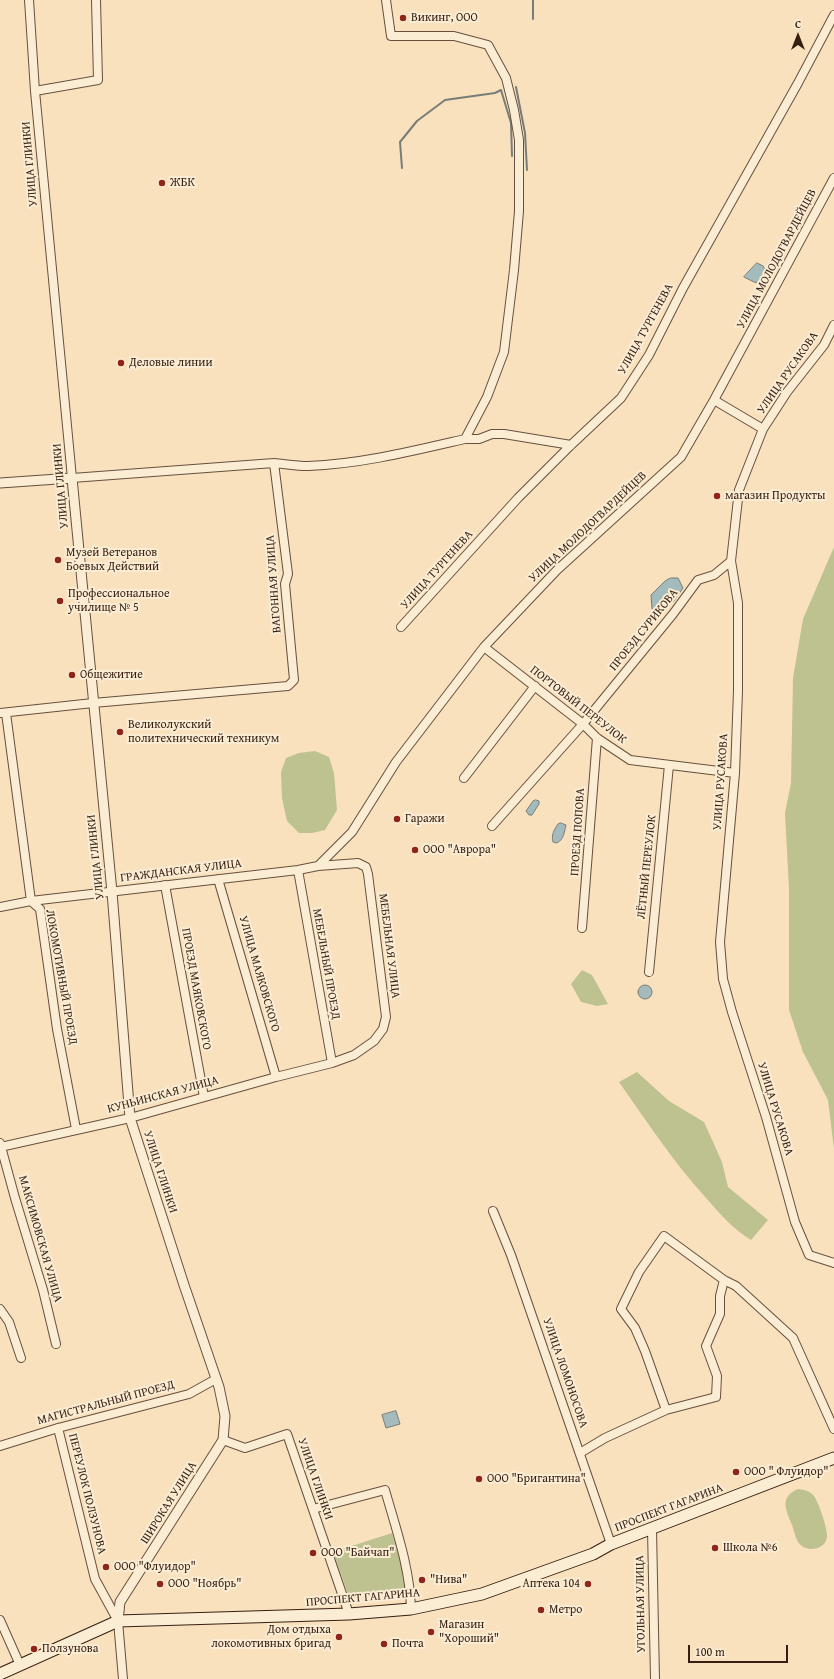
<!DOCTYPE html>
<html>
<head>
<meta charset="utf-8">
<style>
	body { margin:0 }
	#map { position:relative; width:834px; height:1679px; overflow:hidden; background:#f9e1bd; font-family:"Gentium Book Plus",serif }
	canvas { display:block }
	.north { position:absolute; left:778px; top:16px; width:40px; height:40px; -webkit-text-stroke:3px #fbecd4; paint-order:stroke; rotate:0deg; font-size:11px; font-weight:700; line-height:16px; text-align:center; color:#361f12 }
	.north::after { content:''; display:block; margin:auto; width:14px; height:18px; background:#361f12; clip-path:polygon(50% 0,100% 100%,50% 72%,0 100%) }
	.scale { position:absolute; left:688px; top:1645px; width:100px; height:18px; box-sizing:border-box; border:2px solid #361f12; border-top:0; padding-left:5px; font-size:12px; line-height:14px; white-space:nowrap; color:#361f12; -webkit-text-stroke:3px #fbecd4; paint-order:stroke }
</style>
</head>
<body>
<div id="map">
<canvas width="834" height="1679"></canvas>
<div class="north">С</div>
<div class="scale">100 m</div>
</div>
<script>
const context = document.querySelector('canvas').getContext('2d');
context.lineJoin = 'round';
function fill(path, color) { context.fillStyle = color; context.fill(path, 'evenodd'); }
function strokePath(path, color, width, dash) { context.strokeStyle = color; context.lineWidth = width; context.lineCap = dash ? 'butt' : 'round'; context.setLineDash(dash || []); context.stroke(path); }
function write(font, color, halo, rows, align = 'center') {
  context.font = font + ' "Gentium Book Plus",serif'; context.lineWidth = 4; context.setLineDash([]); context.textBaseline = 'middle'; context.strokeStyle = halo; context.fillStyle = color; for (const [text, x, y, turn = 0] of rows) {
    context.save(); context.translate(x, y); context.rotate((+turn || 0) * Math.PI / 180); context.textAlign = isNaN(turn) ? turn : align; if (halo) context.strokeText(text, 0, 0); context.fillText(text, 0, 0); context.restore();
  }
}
const green = new Path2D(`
	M834 547V1149L828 1100 803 1052 789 1010V889L785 813 791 783 793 678 803 619Z
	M315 751 329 757 334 773 337 810 325 830 312 833H299L287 821 282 798 281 772 286 758 299 753Z
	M582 970 592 975 608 1004 597 1006 581 1002 571 984Z
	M637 1072 669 1101 704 1122 722 1162 728 1187 768 1220 751 1240C732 1228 722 1216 707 1199 674 1163 647 1122 619 1082Z
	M798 1489C805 1490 810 1491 814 1496 819 1503 828 1530 827 1537 825 1551 805 1553 798 1542 795 1537 794 1530 792 1525 786 1510 779 1497 798 1489Z
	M392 1533 402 1566 405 1591 348 1594 333 1552Z`);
const water = new Path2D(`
	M757 263 763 266 768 274 762 284 754 282 744 277Z
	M671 578H678L683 588 674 601 662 610 652 609 651 595 665 581Z
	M536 800 539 801V804L532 815H529L526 811 533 801Z
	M561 823 566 825C564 833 564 839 557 843L553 842C551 835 554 830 558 824Z
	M638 992a7 7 0 1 1 14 0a7 7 0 1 1-14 0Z
	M396 1411 400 1424 386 1428 382 1415Z`);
const stream = new Path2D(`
	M533 19V0
	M516 87 525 133 527 170
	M402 168 400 142 417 121 445 100 495 93 501 90 511 123 512 156`);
const minor = new Path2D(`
	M29 0 35 91 72 478 274 463C285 464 297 466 308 466 361 464 413 451 465 439L487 397 504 352 514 270 519 211V140L514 110 506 78 488 45 454 36H391L386 0
	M35 91 98 80 96 0
	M834 325 824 345 787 392 763 429 739 490 731 561 738 603V691L735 773 720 942 723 979 732 1012 766 1117 795 1222 809 1255 834 1263
	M714 400 763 429
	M465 439H479L492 434H504L571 445
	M401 627 518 498 571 445 621 398 649 355 683 288 798 83 834 15
	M484 647 583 724 597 738 630 760 735 773
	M0 713 93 703 288 686 294 680 285 584 288 574 274 463
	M6 713 31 901 40 909 57 1029 76 1129
	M464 778 535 686
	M492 826 583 724 673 614 698 580 714 575 731 561
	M318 866 352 832 396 762 484 647 557 570 681 457 714 400 834 178
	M298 870 332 1063
	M218 879 276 1077
	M165 885 204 1097
	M0 907 31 901 298 870 318 866 358 863 366 867 368 874 386 1017 383 1029 374 1041 354 1055 332 1063 276 1077 130 1118 0 1147
	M582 928 597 738
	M649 972 669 765
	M0 1143 15 1198 43 1290 56 1344
	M493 1211 511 1255 611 1544
	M0 1309 9 1322 21 1358
	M666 1410 645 1351 635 1328 621 1309 639 1272 664 1236 724 1280 736 1286 793 1338 834 1429
	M58 1428 95 1579 118 1621 123 1679
	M223 1440 245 1448 287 1434 349 1614
	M0 1446 58 1428 189 1394 216 1379
	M580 1453 605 1438 666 1410 716 1397 717 1376 706 1346 720 1314V1296L724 1280
	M313 1509 385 1490C396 1529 410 1568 411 1609
	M652 1529 655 1679
	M0 1620 20 1665`);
const tertiary = new Path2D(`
	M0 483 72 478 112 892 130 1118 184 1285 219 1387 225 1416 223 1440 120 1602 118 1621`);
const secondary = new Path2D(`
	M0 1674 118 1621 349 1614 411 1609 482 1594 593 1554 611 1544 834 1458`);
const markers = [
	[403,18,4,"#8f2418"],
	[162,183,4,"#8f2418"],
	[121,363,4,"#8f2418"],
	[717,496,4,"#8f2418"],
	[58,560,4,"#8f2418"],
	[60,601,4,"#8f2418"],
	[72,675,4,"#8f2418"],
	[120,732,4,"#8f2418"],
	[397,819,4,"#8f2418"],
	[415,850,4,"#8f2418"],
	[736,1472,4,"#8f2418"],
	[479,1479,4,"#8f2418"],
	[715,1548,4,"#8f2418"],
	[313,1553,4,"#8f2418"],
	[106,1567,4,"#8f2418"],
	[422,1580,4,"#8f2418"],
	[160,1584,4,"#8f2418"],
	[588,1584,4,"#8f2418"],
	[541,1610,4,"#8f2418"],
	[431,1632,4,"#8f2418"],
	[339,1637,4,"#8f2418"],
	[384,1644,4,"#8f2418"],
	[34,1649,4,"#8f2418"]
];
const poiNames = [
	["Викинг, ООО",411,18],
	["ЖБК",170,183],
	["Деловые линии",129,363],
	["магазин Продукты",725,496],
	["Музей Ветеранов",66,553],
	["Боевых Действий",66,567],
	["Профессиональное",68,594],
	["училище № 5",68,608],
	["Общежитие",80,675],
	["Великолукский",128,725],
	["политехнический техникум",128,739],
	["Гаражи",405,819],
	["ООО \"Аврора\"",423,850],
	["ООО \" Флуидор\"",744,1472],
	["ООО \"Бригантина\"",487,1479],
	["Школа №6",723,1548],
	["ООО \"Байчап\"",321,1553],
	["ООО \"Флуидор\"",114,1567],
	["\"Нива\"",430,1580],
	["ООО \"Ноябрь\"",168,1584],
	["Аптека 104",580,1584,"right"],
	["Метро",549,1610],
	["Магазин",439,1625],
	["\"Хороший\"",439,1639],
	["Дом отдыха",331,1630,"right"],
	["локомотивных бригад",331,1644,"right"],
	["Почта",392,1644],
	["Ползунова",42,1649]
];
const streetNames = [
	["УЛИЦА ГЛИНКИ",30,164,-95],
	["УЛИЦА МОЛОДОГВАРДЕЙЦЕВ",777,259,-62],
	["УЛИЦА ТУРГЕНЕВА",646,329,-61],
	["УЛИЦА РУСАКОВА",788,373,-55],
	["УЛИЦА ГЛИНКИ",61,486,-95],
	["УЛИЦА МОЛОДОГВАРДЕЙЦЕВ",588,527,-43],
	["УЛИЦА ТУРГЕНЕВА",437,570,-48],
	["ВАГОННАЯ УЛИЦА",274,584,-94],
	["ПРОЕЗД СУРИКОВА",644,630,-51],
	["ПОРТОВЫЙ ПЕРЕУЛОК",578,705,38],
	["УЛИЦА РУСАКОВА",721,782,-86],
	["ПРОЕЗД ПОПОВА",578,832,-86],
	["УЛИЦА ГЛИНКИ",96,857,-96],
	["ЛЁТНЫЙ ПЕРЕУЛОК",647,867,-84],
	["ГРАЖДАНСКАЯ УЛИЦА",181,871,-7],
	["МЕБЕЛЬНАЯ УЛИЦА",389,946,83],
	["МЕБЕЛЬНЫЙ ПРОЕЗД",326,964,80],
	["УЛИЦА МАЯКОВСКОГО",259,974,74],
	["ЛОКОМОТИВНЫЙ ПРОЕЗД",61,977,80],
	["ПРОЕЗД МАЯКОВСКОГО",196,989,80],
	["КУНЬИНСКАЯ УЛИЦА",163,1095,-15],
	["УЛИЦА РУСАКОВА",775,1109,73],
	["УЛИЦА ГЛИНКИ",160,1172,72],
	["МАКСИМОВСКАЯ УЛИЦА",40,1239,74],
	["УЛИЦА ЛОМОНОСОВА",565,1373,71],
	["МАГИСТРАЛЬНЫЙ ПРОЕЗД",106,1403,-15],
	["УЛИЦА ГЛИНКИ",315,1479,71],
	["ПЕРЕУЛОК ПОЛЗУНОВА",87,1494,76],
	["ШИРОКАЯ УЛИЦА",169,1503,-58],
	["ПРОСПЕКТ ГАГАРИНА",669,1508,-21],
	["ПРОСПЕКТ ГАГАРИНА",363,1598,-5],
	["УГОЛЬНАЯ УЛИЦА",641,1604,-91]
];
fill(green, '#bec290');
fill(water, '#a3bbbc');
strokePath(water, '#777d78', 1);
strokePath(stream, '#777d78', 2);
strokePath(minor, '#67503d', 10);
strokePath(tertiary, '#67503d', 11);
strokePath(secondary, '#361f12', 13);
strokePath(minor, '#fbecd4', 8);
strokePath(tertiary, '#fbecd4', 9);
strokePath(secondary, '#fbecd4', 11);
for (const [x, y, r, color] of markers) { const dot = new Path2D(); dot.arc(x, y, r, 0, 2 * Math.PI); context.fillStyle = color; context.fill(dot); strokePath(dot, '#fbecd4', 1.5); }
write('12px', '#361f12', '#fbecd4', poiNames, 'left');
write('12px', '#361f12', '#fbecd4', streetNames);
</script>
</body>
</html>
